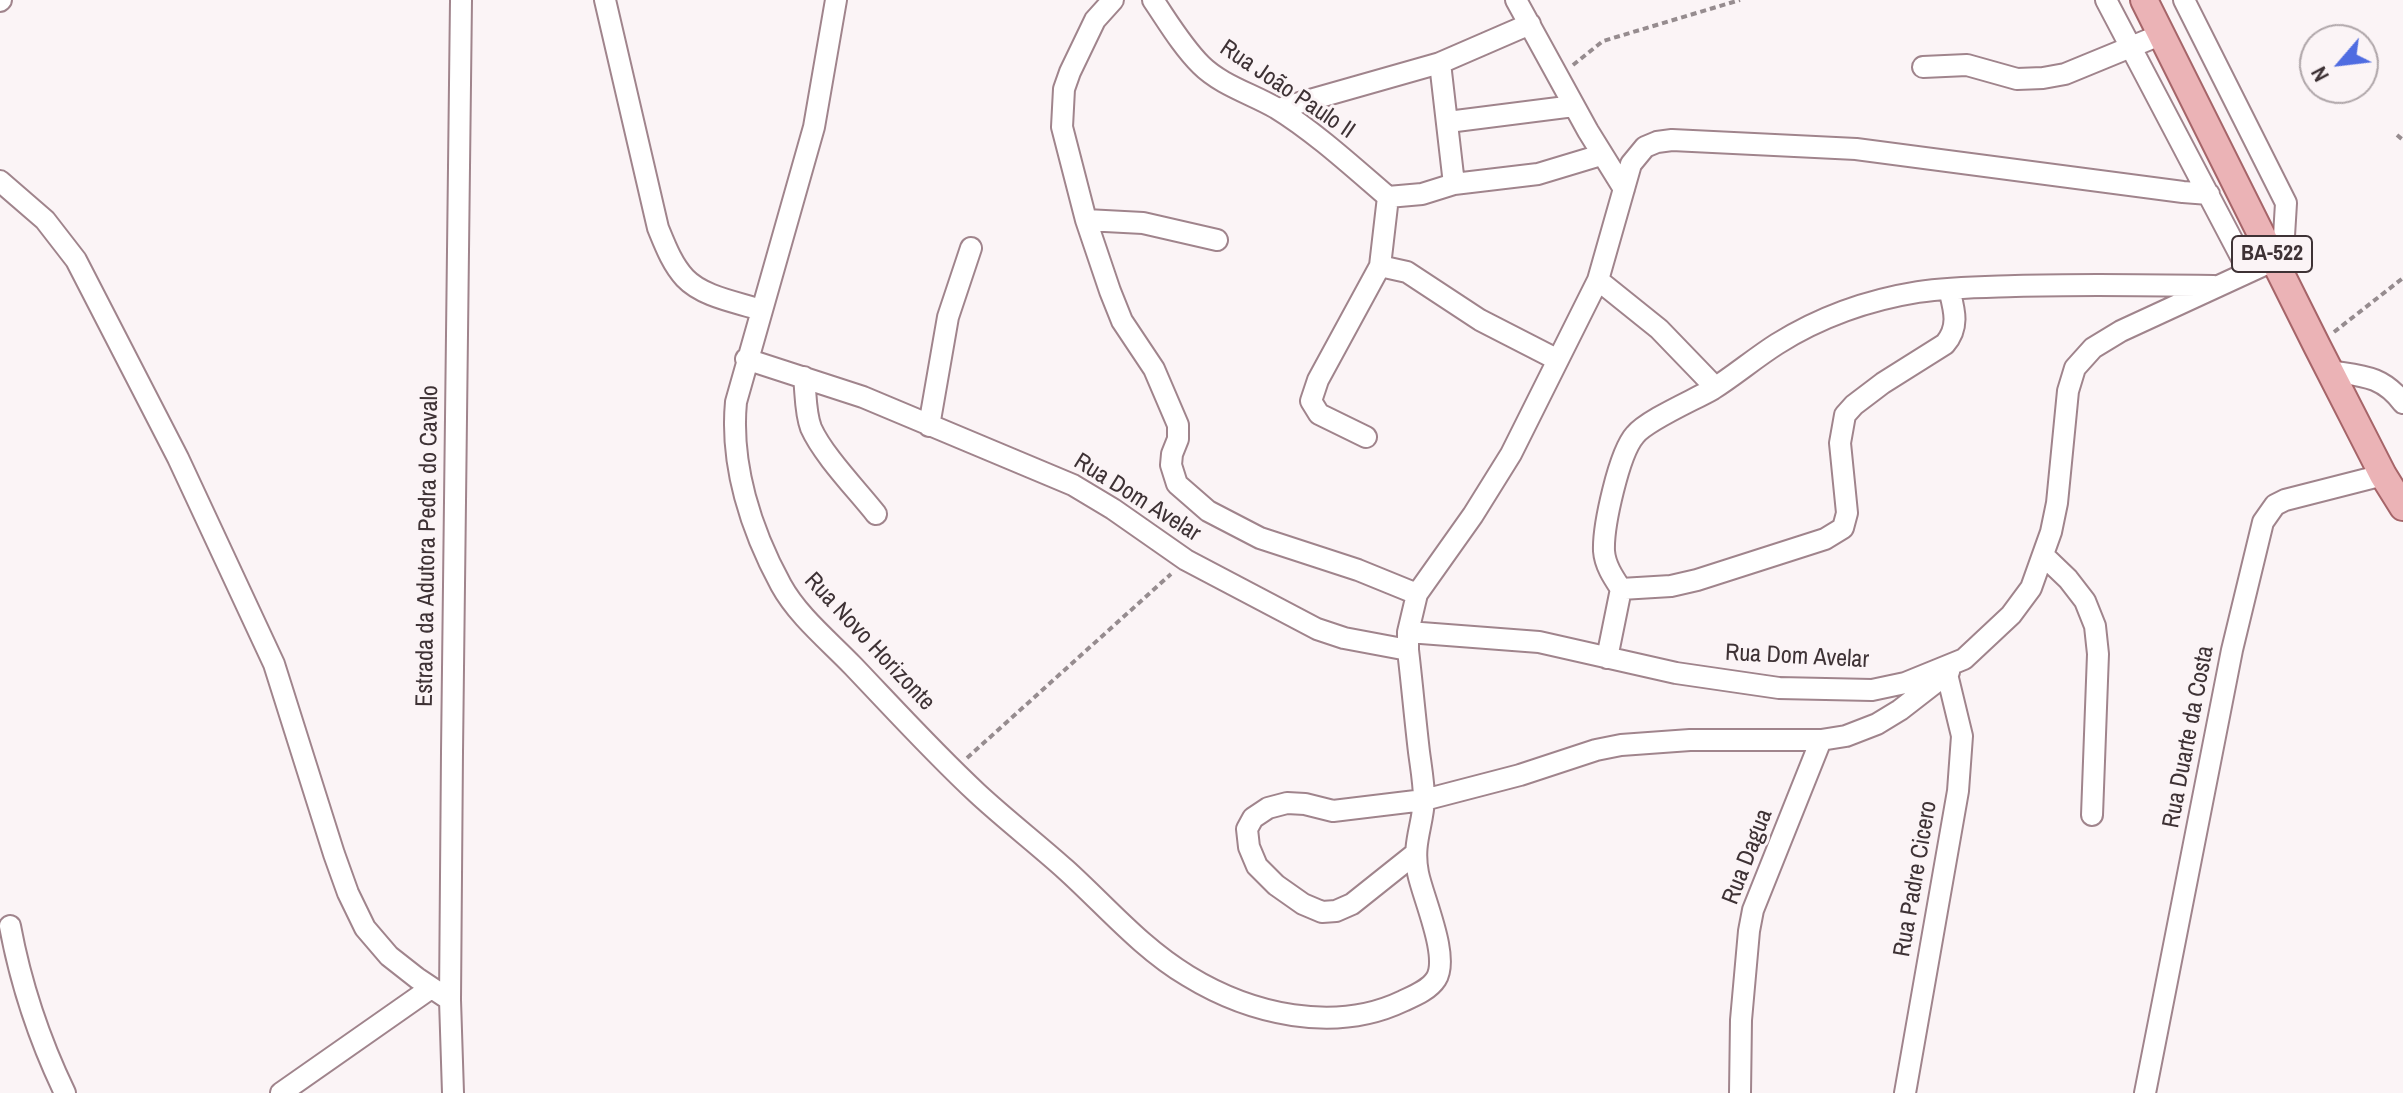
<!DOCTYPE html>
<html>
<head>
<meta charset="utf-8">
<style>
	body { margin:0 }
	#map { position:relative; width:2403px; height:1093px; overflow:hidden; background:#fbf4f6; font-family:"Archivo Narrow",sans-serif }
	canvas { display:block }
	.north { position:absolute; left:2299px; top:24px; width:80px; height:80px; box-sizing:border-box; background:#fbf4f6; border:2px solid #afa6a9; border-radius:50%; rotate:242deg; font-size:22px; font-weight:700; line-height:32px; text-align:center; color:#3e3235 }
	.north::after { content:''; display:block; margin:auto; width:28px; height:36px; background:#4f6ce1; clip-path:polygon(50% 0,100% 100%,50% 72%,0 100%) }
</style>
</head>
<body>
<div id="map">
<canvas width="2403" height="1093"></canvas>
<div class="north">N</div>
</div>
<script>
const context = document.querySelector('canvas').getContext('2d');
context.lineJoin = 'round';
function strokePath(path, color, width, dash) { context.strokeStyle = color; context.lineWidth = width; context.lineCap = dash ? 'butt' : 'round'; context.setLineDash(dash || []); context.stroke(path); }
function write(font, color, halo, rows, align = 'center') {
  context.font = font + ' "Archivo Narrow",sans-serif'; context.lineWidth = 6; context.setLineDash([]); context.textBaseline = 'middle'; context.strokeStyle = halo; context.fillStyle = color; for (const [text, x, y, turn = 0] of rows) {
    context.save(); context.translate(x, y); context.rotate((+turn || 0) * Math.PI / 180); context.textAlign = isNaN(turn) ? turn : align; if (halo) context.strokeText(text, 0, 0); context.fillText(text, 0, 0); context.restore();
  }
}
const path = new Path2D(`
	M1573 65 1603 41 1740 0
	M2397 135 2403 140
	M2334 332 2403 278
	M967 758 1171 574`);
const minor = new Path2D(`
	M605 0 658 228C665 245 672 264 685 278 703 297 737 302 761 310
	M836 0 814 127 736 402C730 465 751 530 781 585 798 616 829 641 853 666 894 709 934 753 977 793 1005 819 1036 843 1065 869 1105 905 1141 948 1188 976 1250 1014 1334 1034 1403 1001 1414 996 1429 990 1436 979 1450 957 1423 898 1418 873 1412 843 1423 826 1424 799 1424 784 1421 767 1419 752 1415 718 1412 684 1408 650V632L1417 594 1473 515 1511 454 1598 280 1631 164 1645 147 1657 142 1672 140 1856 149 2183 192 2209 194
	M1113 0 1095 20 1070 72 1064 89 1062 127 1086 220 1110 291 1122 321 1154 369 1178 425V439L1172 454 1171 465 1177 484 1208 511 1260 538 1358 570 1417 594
	M1153 0C1168 22 1182 46 1201 65 1221 85 1252 94 1276 108 1315 132 1353 167 1388 197L1380 266 1318 380 1311 401 1319 414 1366 437
	M1516 0 1588 131 1624 189
	M2106 0 2249 272
	M0 1 1 0
	M1440 63 1530 24
	M1923 67 1967 65 2017 79 2043 78 2065 74 2160 35
	M1278 109 1440 63 1454 184
	M1448 122 1574 106
	M0 181 45 220 76 260 178 458 274 664 334 854 348 893 365 928 389 956 417 978 450 1000
	M1388 197 1422 194 1454 184 1538 174 1601 155
	M1086 220 1143 223 1217 240
	M1380 266 1407 272 1480 320 1558 360
	M1598 280 1659 329 1715 387
	M746 359 863 397 1073 485 1113 509 1186 560 1317 629 1344 638 1408 650
	M2330 371C2361 376 2382 375 2403 403
	M804 377C806 394 805 412 811 428 823 455 857 490 876 514
	M929 426 948 317 971 248
	M2044 556 2068 579 2085 601 2095 626 2098 654 2092 815
	M1621 589 1671 586 1697 580 1825 539 1843 528 1847 513 1840 443 1845 415 1854 405 1883 383 1945 344C1960 327 1954 309 1949 289
	M1408 632 1539 642 1676 673 1779 688 1872 690 1905 683 1964 659 2011 615 2031 588 2051 532 2057 503 2068 391 2075 368 2093 348 2121 331 2275 260 2284 236 2286 203 2184 0
	M1607 658 1621 589C1613 577 1605 565 1604 551 1603 526 1619 453 1635 435 1647 420 1694 400 1713 389 1735 375 1755 358 1777 344 1820 317 1868 300 1918 292 1950 287 1983 287 2015 286 2081 284 2148 285 2214 286
	M1416 853 1352 904 1336 911 1322 912 1303 904 1276 885 1257 866 1249 847 1247 829 1253 818 1268 808 1287 803 1305 804 1333 811 1424 800 1520 775 1596 750 1621 745 1690 740H1821L1846 736 1877 724 1900 710 1949 672
	M10 926C21 985 39 1039 65 1093
	M281 1093 431 988
	M453 1093 450 1000 452 752 461 0
	M1740 1093 1741 1020 1749 931 1753 910 1821 740
	M1905 1093 1958 791 1962 736 1947 674
	M2145 1093 2232 650 2263 522 2275 505 2285 500 2383 475`);
const major = new Path2D(`
	M2144 0 2317 346 2383 475 2403 507`);
const shields = [
	[2272,254,80]
];
const shieldNames = [
	["BA-522",2272,254]
];
const streetNames = [
	["Rua João Paulo II",1287,90,34],
	["Rua Dom Avelar",1137,498,32],
	["Estrada da Adutora Pedra do Cavalo",428,546,-89],
	["Rua Novo Horizonte",869,642,47],
	["Rua Dom Avelar",1797,657,3],
	["Rua Duarte da Costa",2189,737,-79],
	["Rua Dagua",1748,857,-69],
	["Rua Padre Cicero",1916,879,-80]
];
strokePath(minor, '#a0848c', 24);
strokePath(major, '#a66569', 30);
strokePath(path, '#968c8f', 4, [6, 4]);
strokePath(minor, '#fff', 20);
strokePath(major, '#ebb3b6', 26);
for (const [x, y, w] of shields) { const box = new Path2D(); box.roundRect(x - w / 2, y - 18, w, 36, 6); context.fillStyle = '#fbf4f6'; context.fill(box); strokePath(box, '#3e3235', 2); }
write('bold 22px', '#3e3235', null, shieldNames);
write('24px', '#3e3235', '#fbf4f6', streetNames);
</script>
</body>
</html>
